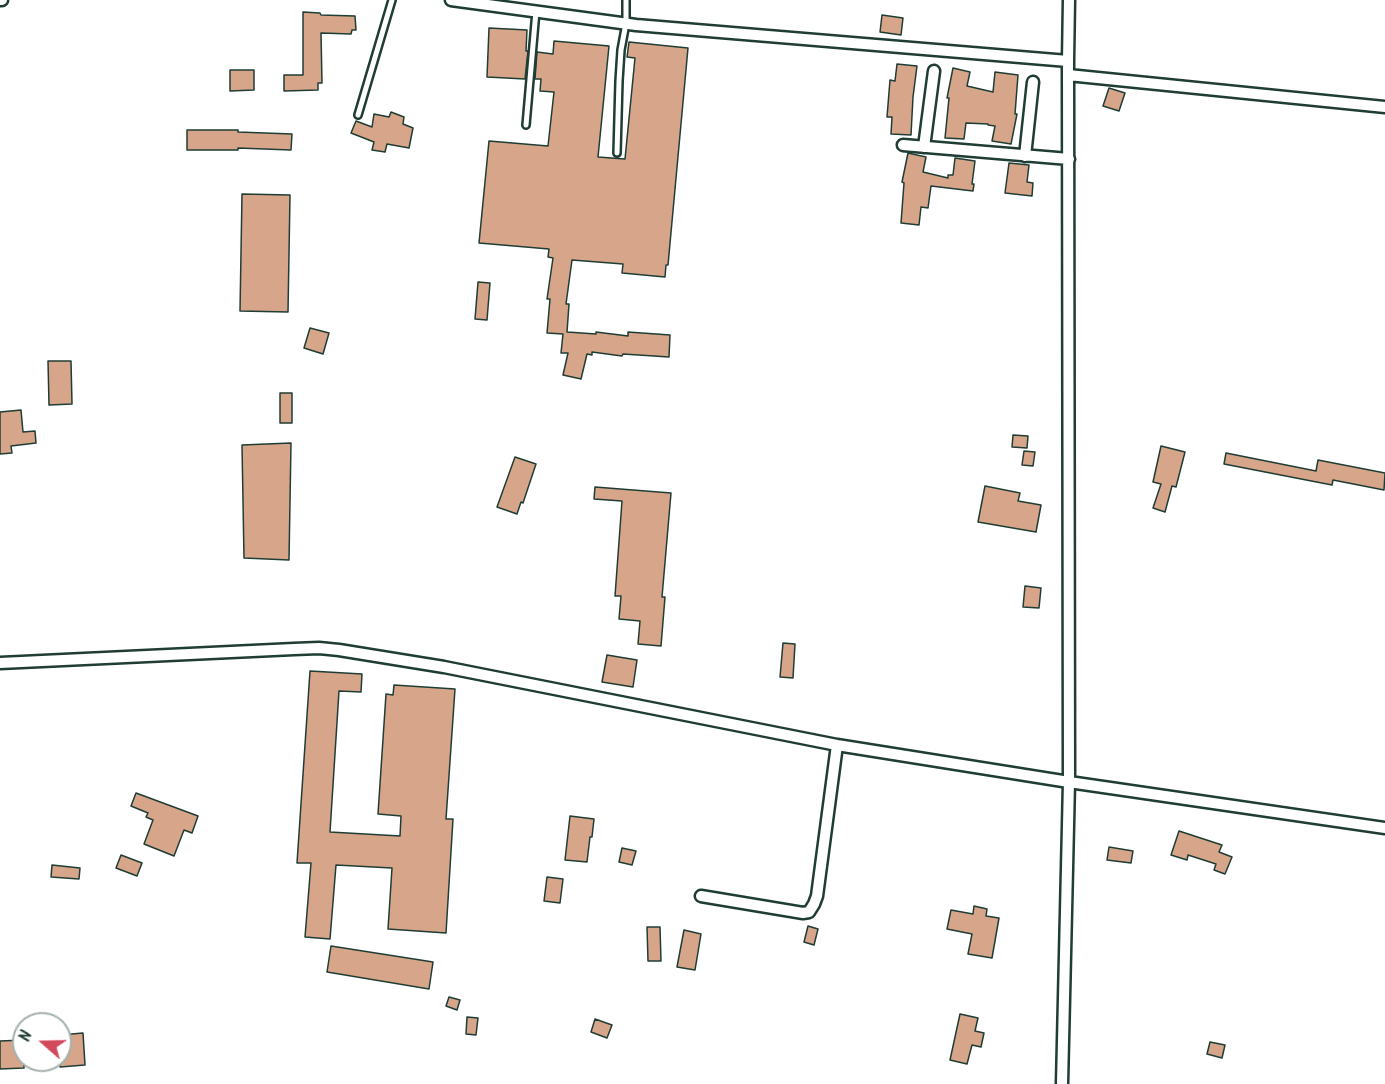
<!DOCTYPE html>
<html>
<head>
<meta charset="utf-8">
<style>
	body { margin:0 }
	#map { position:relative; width:1385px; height:1084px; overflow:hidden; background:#fff; font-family:Kalam,sans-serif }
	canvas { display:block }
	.north { position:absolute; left:12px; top:1012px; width:60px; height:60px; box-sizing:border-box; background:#fff; border:2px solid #a5b1ae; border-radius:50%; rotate:290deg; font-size:16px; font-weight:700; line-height:24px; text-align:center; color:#1f3d34 }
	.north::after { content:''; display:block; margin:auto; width:21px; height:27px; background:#d1495b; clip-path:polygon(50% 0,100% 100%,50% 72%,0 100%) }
</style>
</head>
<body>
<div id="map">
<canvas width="1385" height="1084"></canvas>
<div class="north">N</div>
</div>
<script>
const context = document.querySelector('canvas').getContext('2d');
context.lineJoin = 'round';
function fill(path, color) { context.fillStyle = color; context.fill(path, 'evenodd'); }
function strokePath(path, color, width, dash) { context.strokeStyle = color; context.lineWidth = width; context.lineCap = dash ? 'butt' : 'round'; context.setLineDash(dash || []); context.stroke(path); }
const building = new Path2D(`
	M303 12 320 13 321 15 355 16 356 30H352L351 34 321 33 322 83H318V90L284 91V75H303Z
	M882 15 903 18 901 35 880 32Z
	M489 28 527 30 526 51H528L525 79 487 77Z
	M554 41 609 46 598 157 625 159 635 58 627 57 629 42 688 48 668 265H666L665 277 622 273 623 264 572 260 566 304H569L567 332 596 334V332L628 336V332L670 335 669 357 623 354 622 356 592 352V355L587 354 581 379 563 375 568 353H561L563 334 547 333 550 299H547L553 258 548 257 549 249 479 243 489 141 548 146 554 92 540 91 541 79H535L537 52 553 54Z
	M897 64 917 66 913 97 911 135 891 134 892 117H887L890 80 895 81Z
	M953 68 970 72 967 86 993 92 995 72 1018 75 1015 114H1017L1011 144 992 141 995 126 988 125V124L966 123 964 139 945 138 949 98H947Z
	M230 70H254V90L230 91Z
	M1109 88 1125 93 1119 111 1103 106Z
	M391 112 404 117 403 124 413 128 409 148 387 144 385 152 372 150 374 142 351 133 356 121 372 127 374 114 389 117Z
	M187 130H238V132L292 134 291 150 238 148V150H187Z
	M908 153 926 157 923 172 948 178V175H953L955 158 975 161 972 184H974L973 191 931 186 928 208 921 207 919 225 901 223 904 183 902 182Z
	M1009 163 1029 165 1027 182 1033 183 1032 196 1005 193Z
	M242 194 290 195 288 312 240 311Z
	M478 282 490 283 487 320 475 319Z
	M310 328 329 333 323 354 304 348Z
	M48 361H71L72 404 49 405Z
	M280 393H292V423H280Z
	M21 410 23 432 35 431 36 443 11 446 12 453 0 454V412Z
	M1013 435 1028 436 1027 448 1012 447Z
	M291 443 289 560 244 558 242 445Z
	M1161 446 1185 452 1176 487 1172 486 1165 512 1153 508 1161 484 1153 482Z
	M1024 451 1035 452 1033 466 1022 465Z
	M1226 453 1316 471 1318 460 1385 473 1384 490 1333 480 1332 485 1224 464Z
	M515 457 536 464 523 503 521 502 517 514 497 507Z
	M985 486 1020 493 1018 501 1041 505 1036 532 978 522Z
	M595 487 671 493 662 597H665L661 646 638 644 640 621 619 619 621 596H615L622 501 594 499Z
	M1025 586 1041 588 1039 608 1023 607Z
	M783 643 795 644 793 678 780 677Z
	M607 655 637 660 633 687 602 682Z
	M310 671 362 674 361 692 339 691 330 832 400 836 401 816 378 814 386 694 393 695 394 685 455 689 446 819H453L446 933 388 929 392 868 336 865 330 939 305 937 311 863H297Z
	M136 793 198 816 192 833 184 830 174 856 144 844 153 820 146 817 148 813 131 806Z
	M570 816 594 819 592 837H590L587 862 565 860Z
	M1179 831 1222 845 1219 852 1232 857 1225 874 1214 870 1216 864 1188 855 1187 860 1171 855Z
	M1109 847 1133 851 1131 863 1107 860Z
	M622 848 636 851 632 865 619 862Z
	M121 855 142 863 137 876 116 868Z
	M52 865 80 868 79 879 51 877Z
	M547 877 563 879 560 903 544 901Z
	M974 906 987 909 986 916 999 918 992 958 968 954 972 934 947 929 951 910 973 914Z
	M808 926 818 929 814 945 804 942Z
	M647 927H660L661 961H648Z
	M684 930 701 934 695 970 677 967Z
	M331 946 433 962 429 989 327 972Z
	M449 997 460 1000 457 1010 446 1006Z
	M960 1014 978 1018 975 1031 984 1033 981 1047 972 1045 967 1064 950 1060Z
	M467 1017 478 1018 476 1035 466 1034Z
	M595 1019 612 1025 607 1038 591 1032Z
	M83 1033 85 1065 60 1067V1035Z
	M24 1040V1068L0 1069V1041Z
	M1210 1042 1225 1045 1222 1058 1207 1054Z`);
const service = new Path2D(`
	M358 115 392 0
	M526 125 536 11
	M617 153 619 81 621 50 626 23V0`);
const minor = new Path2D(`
	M0 0H2
	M451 0 636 25 1068 61
	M1068 75 1385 107
	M903 145 1069 159
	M924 147 934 71
	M1025 156 1033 82
	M0 663 294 649 319 648 339 650 444 667 837 745 1069 782 1385 828
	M701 896 803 913 809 912 814 904 817 896 837 745
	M1062 1084 1069 782 1068 61 1069 0`);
fill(building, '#d7a58a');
strokePath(building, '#1f3d34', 1.5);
strokePath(service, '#1f3d34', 10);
strokePath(minor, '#1f3d34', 15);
strokePath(service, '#fff', 5);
strokePath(minor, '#fff', 10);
</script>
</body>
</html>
